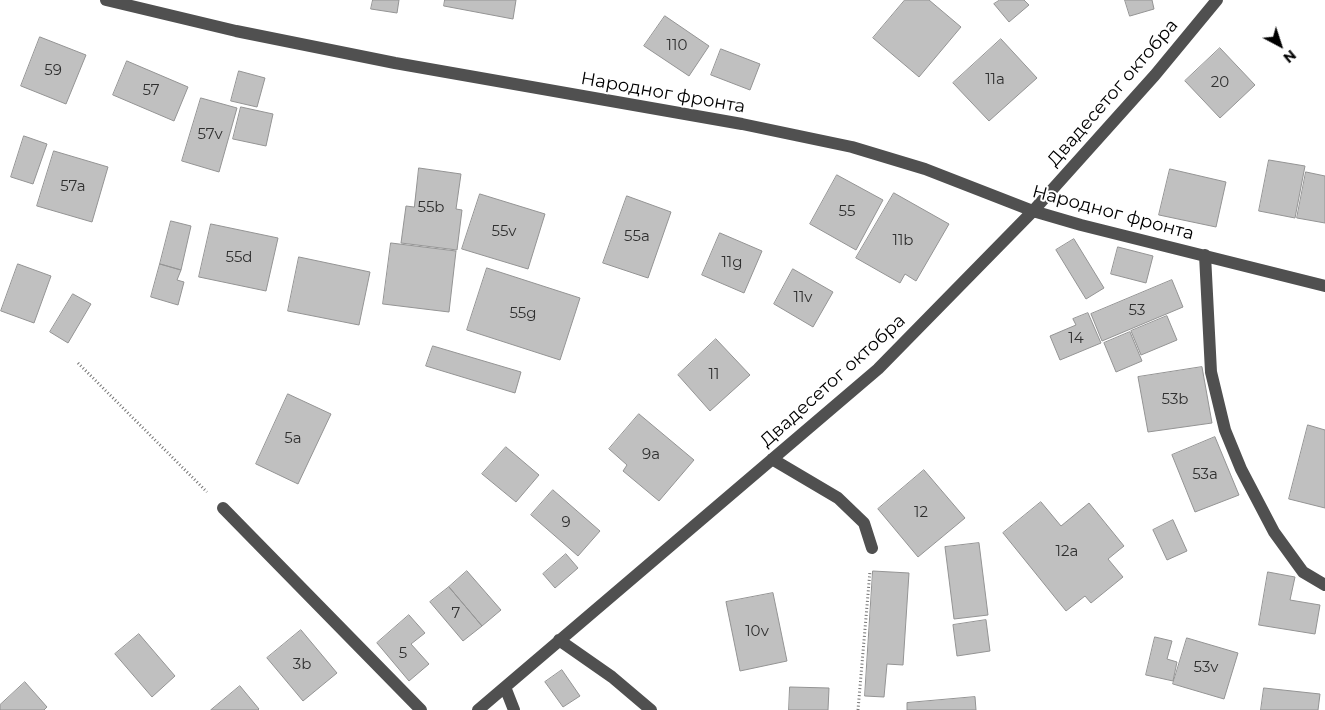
<!DOCTYPE html>
<html>
<head>
<meta charset="utf-8">
<style>
	body { margin:0 }
	#map { position:relative; width:1325px; height:710px; overflow:hidden; background:#fff; font-family:Montserrat,sans-serif }
	canvas { display:block }
	.north { position:absolute; left:1255px; top:20px; width:50px; height:50px; -webkit-text-stroke:4px #fff; paint-order:stroke; rotate:140deg; font-size:14px; font-weight:700; line-height:20px; text-align:center; color:#000 }
	.north::after { content:''; display:block; margin:auto; width:18px; height:22px; background:#000; clip-path:polygon(50% 0,100% 100%,50% 72%,0 100%) }
</style>
</head>
<body>
<div id="map">
<canvas width="1325" height="710"></canvas>
<div class="north">N</div>
</div>
<script>
const context = document.querySelector('canvas').getContext('2d');
context.lineJoin = 'round';
function fill(path, color) { context.fillStyle = color; context.fill(path, 'evenodd'); }
function strokePath(path, color, width, dash) { context.strokeStyle = color; context.lineWidth = width; context.lineCap = dash ? 'butt' : 'round'; context.setLineDash(dash || []); context.stroke(path); }
function write(font, color, halo, rows, align = 'center') {
  context.font = font + ' Montserrat,sans-serif'; context.lineWidth = 4; context.setLineDash([]); context.textBaseline = 'middle'; context.strokeStyle = halo; context.fillStyle = color; for (const [text, x, y, turn = 0] of rows) {
    context.save(); context.translate(x, y); context.rotate((+turn || 0) * Math.PI / 180); context.textAlign = isNaN(turn) ? turn : align; if (halo) context.strokeText(text, 0, 0); context.fillText(text, 0, 0); context.restore();
  }
}
const building = new Path2D(`
	M373 0H399L397 13 371 9Z
	M445 0H516L513 19 444 6Z
	M905 0H929L961 27 919 77 873 38Z
	M1000 0H1024L1029 5 1009 22 994 4Z
	M1125 0H1152L1154 9 1130 16Z
	M665 16 709 46 689 76 644 46Z
	M40 37 86 55 66 104 21 86Z
	M1001 39 1037 78 989 121 953 83Z
	M1220 48 1255 85 1220 118 1185 81Z
	M721 49 760 64 750 90 711 75Z
	M127 61 188 87 174 121 113 95Z
	M239 71 265 78 257 107 231 101Z
	M201 98 237 108 219 172 182 161Z
	M241 107 273 114 266 146 233 139Z
	M24 136 47 144 33 184 11 177Z
	M54 151 108 167 92 222 37 206Z
	M1269 160 1305 166 1295 218 1259 211Z
	M419 168 461 174 456 209 462 210 457 250 401 243 406 206 414 207Z
	M1170 169 1226 182 1216 227 1159 215Z
	M1306 172 1325 176V223L1297 218Z
	M837 175 883 200 856 250 810 224Z
	M894 193 949 224 916 281 905 274 900 283 856 258Z
	M480 194 545 214 528 269 462 249Z
	M627 196 671 212 648 278 603 263Z
	M171 221 191 226 181 270 160 264Z
	M211 224 278 238 266 291 199 277Z
	M720 233 762 251 744 293 702 275Z
	M1074 239 1104 288 1086 299 1056 250Z
	M391 243 456 251 449 312 383 304Z
	M1118 247 1153 256 1146 283 1111 274Z
	M299 257 370 272 359 325 288 311Z
	M18 264 51 276 34 323 1 311Z
	M160 264 181 270 177 280 184 282 178 305 151 297Z
	M487 268 580 298 560 360 467 330Z
	M793 269 833 292 813 327 774 304Z
	M1172 280 1183 307 1102 341 1091 314Z
	M73 294 91 304 68 343 50 332Z
	M1088 313 1101 343 1060 360 1050 336 1076 325 1073 319Z
	M1167 316 1177 340 1141 355 1131 331Z
	M1130 332 1142 361 1116 372 1104 343Z
	M716 339 750 375 710 411 678 375Z
	M433 346 521 372 515 393 426 366Z
	M1202 367 1212 423 1148 432 1138 377Z
	M288 394 331 414 298 484 256 464Z
	M639 414 694 460 659 501 623 471 627 465 609 449Z
	M1308 425 1325 430V508L1289 499Z
	M1215 437 1239 495 1195 512 1172 455Z
	M506 447 539 475 516 502 482 474Z
	M924 470 965 518 918 557 878 509Z
	M553 490 600 531 578 556 531 515Z
	M1041 502 1061 526 1089 503 1124 546 1108 559 1123 577 1091 603 1085 596 1066 611 1003 533Z
	M1173 520 1187 551 1167 560 1153 530Z
	M979 543 988 615 954 619 945 547Z
	M566 554 578 568 555 588 543 574Z
	M467 571 501 610 482 626 449 587Z
	M873 571 909 573 903 665 887 664 884 697 865 696Z
	M1268 572 1295 577 1290 600 1320 605 1315 634 1259 625Z
	M449 587 482 626 463 641 430 602Z
	M773 593 787 661 740 671 726 602Z
	M409 615 425 633 411 644 429 664 409 681 377 643Z
	M986 620 990 651 957 656 953 625Z
	M301 630 337 673 303 701 267 658Z
	M139 634 175 676 152 697 115 654Z
	M1155 637 1172 641 1167 659 1177 662 1173 681 1146 675Z
	M1187 638 1238 653 1224 699 1173 684Z
	M562 670 580 696 563 707 545 682Z
	M25 682 47 707 44 710H0V705Z
	M240 686 259 709 258 710H211Z
	M790 687 829 688 828 710H789Z
	M1264 688 1320 694 1318 710H1261Z
	M975 697 976 710H907V703Z`);
const path = new Path2D(`
	M78 363 207 492
	M858 710 870 571`);
const minor = new Path2D(`
	M106 0 236 31 395 63 742 124 852 147 925 169 1033 211 1081 225 1325 286
	M1205 255 1211 372 1225 430 1241 469 1274 532 1303 572 1325 585
	M772 459 838 498 864 523 872 548
	M223 508 421 710
	M559 640 612 677 651 710
	M505 687 514 710
	M478 710 878 369 1033 211 1155 75 1217 0`);
const numberNames = [
	["110",677,46],
	["59",53,71],
	["11a",995,80],
	["20",1220,83],
	["57",151,91],
	["57v",210,135],
	["57a",73,187],
	["55b",431,208],
	["55",847,212],
	["55v",504,232],
	["55a",637,237],
	["11b",903,241],
	["55d",239,258],
	["11g",732,263],
	["11v",803,298],
	["53",1137,311],
	["55g",523,314],
	["14",1076,339],
	["11",714,375],
	["53b",1175,400],
	["5a",293,439],
	["9a",651,455],
	["53a",1205,475],
	["12",921,513],
	["9",566,523],
	["12a",1067,552],
	["7",456,614],
	["10v",757,632],
	["5",403,654],
	["3b",302,665],
	["53v",1206,668]
];
const streetNames = [
	["Народног фронта",663,93,10],
	["Двадесетог октобра",1113,93,-49],
	["Народног фронта",1113,213,15],
	["Двадесетог октобра",833,381,-42]
];
fill(building, '#c0c0c0');
strokePath(building, '#949494', 1);
strokePath(path, '#727272', 3, [1, 2.5]);
strokePath(minor, '#505050', 12);
write('15px', '#303030', null, numberNames);
write('18px', '#000', '#fff', streetNames);
</script>
</body>
</html>
